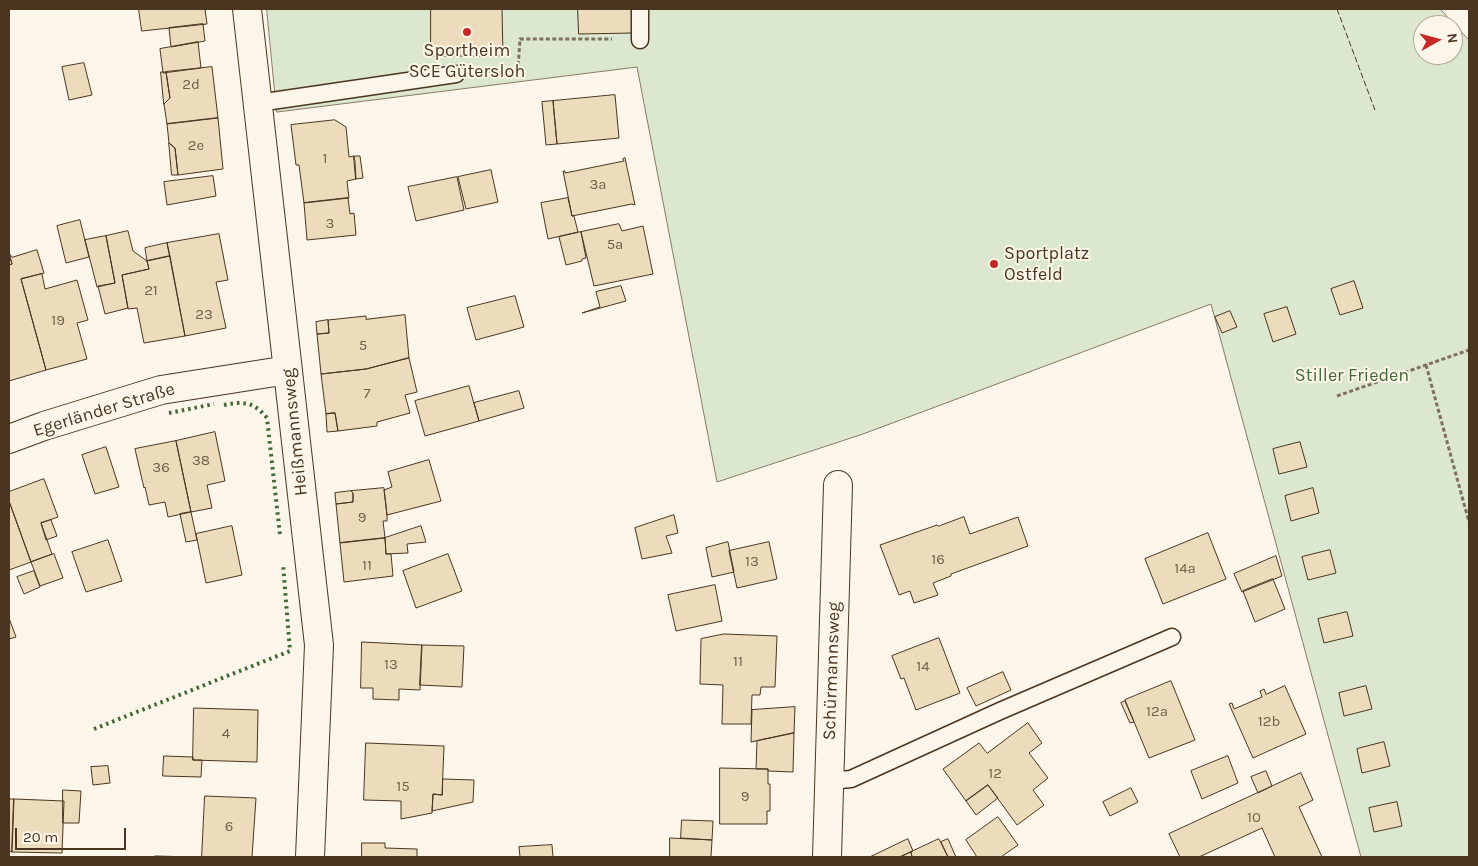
<!DOCTYPE html>
<html>
<head>
<meta charset="utf-8">
<style>
	body { margin:0 }
	#map { position:relative; width:1478px; height:866px; overflow:hidden; background:#fbf6e9; font-family:Karla,sans-serif }
	canvas { display:block }
	.frame { position:absolute; inset:0; border:10px solid #4a3520; pointer-events:none }
	.north { position:absolute; left:1413px; top:15px; width:50px; height:50px; box-sizing:border-box; background:#fbf6e9; border:1px solid #b4a999; border-radius:50%; rotate:83deg; font-size:14px; font-weight:700; line-height:20px; text-align:center; color:#4a3520 }
	.north::after { content:''; display:block; margin:auto; width:18px; height:22px; background:#c62828; clip-path:polygon(50% 0,100% 100%,50% 72%,0 100%) }
	.scale { position:absolute; left:15px; top:828px; width:111px; height:22px; box-sizing:border-box; border:2px solid #4a3520; border-top:0; padding-left:6px; font-size:15px; line-height:18px; white-space:nowrap; color:#4a3520; -webkit-text-stroke:4px #fbf6e9; paint-order:stroke }
</style>
</head>
<body>
<div id="map">
<canvas width="1478" height="866"></canvas>
<div class="frame"></div>
<div class="north">N</div>
<div class="scale">20 m</div>
</div>
<script>
const context = document.querySelector('canvas').getContext('2d');
context.lineJoin = 'round';
function fill(path, color) { context.fillStyle = color; context.fill(path, 'evenodd'); }
function strokePath(path, color, width, dash) { context.strokeStyle = color; context.lineWidth = width; context.lineCap = dash ? 'butt' : 'round'; context.setLineDash(dash || []); context.stroke(path); }
function write(font, color, halo, rows, align = 'center') {
  context.font = font + ' Karla,sans-serif'; context.lineWidth = 4; context.setLineDash([]); context.textBaseline = 'middle'; context.strokeStyle = halo; context.fillStyle = color; for (const [text, x, y, turn = 0] of rows) {
    context.save(); context.translate(x, y); context.rotate((+turn || 0) * Math.PI / 180); context.textAlign = isNaN(turn) ? turn : align; if (halo) context.strokeText(text, 0, 0); context.fillText(text, 0, 0); context.restore();
  }
}
const green = new Path2D(`
	M267 9H1440L1469 40V857H1361L1211 304 863 434 717 482 637 67 277 112ZM1423 25H1453V55H1423Z`);
const building = new Path2D(`
	M139 9H205L207 24 142 31Z
	M431 9H502L503 56H431Z
	M578 9H632L633 33 579 34Z
	M203 24 205 41 171 47 169 28Z
	M198 42 201 68 163 73 160 49Z
	M84 63 92 95 69 100 62 67Z
	M212 67 218 118 167 124 164 104 170 98 166 72Z
	M161 72H166L170 98 164 104Z
	M615 95 619 138 557 144 553 101Z
	M553 101 557 144 546 145 542 102Z
	M218 118 223 169 178 175 175 148 169 143 167 124Z
	M335 120 346 127 349 157 354 156 355 162 356 179 347 181 349 198 304 203 299 165H296L291 125Z
	M169 143 175 148 178 175H172Z
	M354 156H360L363 178 356 179Z
	M625 158 635 205 632 204 572 216 563 171H565V173L624 161 623 159Z
	M491 170 498 202 466 209 458 177Z
	M213 176 216 196 167 205 164 182Z
	M457 177 464 210 416 221 408 187Z
	M348 198 350 214 354 213 356 235 307 240 304 203Z
	M568 198 572 216H574L578 232 548 239 541 203Z
	M80 220 89 257 66 263 57 226Z
	M619 224 622 231 643 226 653 274 594 286 581 232Z
	M128 231 133 251 147 261 149 269 122 275 128 308 105 314 98 286 115 283 106 236Z
	M581 232 586 258 582 259V261L566 265 559 237Z
	M219 234 228 280 216 282 226 328 185 336 167 243Z
	M106 236 115 283 97 287 85 240Z
	M167 243 170 256 147 261 145 248Z
	M37 250 44 273 21 279 46 370 9 381V265L12 264 9 253 12 257Z
	M9 253 12 264 9 265Z
	M170 256 185 336 144 343 137 308 128 309 122 275 149 269 147 261Z
	M42 274 45 289 77 280 88 320 77 323 87 359 46 370 21 279Z
	M1354 281 1363 308 1340 315 1331 289Z
	M621 286 626 301 582 313 600 307 596 292Z
	M515 296 524 327 476 340 467 308Z
	M1287 307 1296 334 1273 342 1264 314Z
	M1230 311 1237 327 1222 333 1215 317Z
	M405 315 409 358 366 369 321 374 317 334 329 333 328 320 366 316V319Z
	M328 320 329 333 317 334 316 322Z
	M409 358 417 392 405 395 410 413 377 422V426L338 431 335 413 326 414 321 374 366 369Z
	M469 386 479 421 425 436 415 401Z
	M519 391 524 408 479 421 474 403Z
	M335 413 338 431 327 432 326 414Z
	M215 432 225 481 207 485 212 508 191 512 176 441Z
	M176 441 191 512 168 517 165 502 149 505 145 487 144 488 135 449Z
	M1300 442 1307 467 1279 474 1273 449Z
	M106 447 119 487 95 494 82 455Z
	M429 460 441 501 387 515 384 490 392 487 388 472Z
	M44 479 58 517 41 523 52 554 31 562 9 501V492Z
	M384 488 387 515V521H383L385 538 340 543 336 504 353 502V493L351 491Z
	M1313 488 1319 513 1291 521 1285 496Z
	M351 491 353 493V502L336 504 335 493Z
	M9 501 31 562 9 570Z
	M191 512 197 540 186 542 180 514Z
	M674 515 678 533 666 536 672 553 642 559 635 528Z
	M964 517 970 534 1018 517 1028 546 951 574V576L933 583 938 595 914 603 910 591 899 595 880 545 937 525 938 526Z
	M51 520 57 536 46 540 41 523Z
	M232 526 242 575 206 583 196 534Z
	M421 526 426 542 407 544 408 553 386 554 385 538Z
	M1208 533 1226 579 1163 604 1145 559Z
	M385 538 386 554H391L393 576 344 582 340 543Z
	M108 540 122 581 86 592 72 552Z
	M728 542 734 572 712 577 706 548Z
	M769 542 777 579 737 588 729 551Z
	M1330 550 1336 573 1308 580 1302 557Z
	M54 554 63 578 40 586 31 562Z
	M448 554 462 591 416 608 403 571Z
	M1276 556 1282 576 1242 592 1234 574Z
	M34 571 40 587 24 594 17 577Z
	M1273 579 1285 609 1255 622 1243 591Z
	M715 585 722 621 676 631 668 595Z
	M1347 612 1353 636 1324 643 1318 619Z
	M9 618 16 637 9 639Z
	M724 634 777 636 775 687H761L760 695H752L751 724H722L723 685 700 684 701 639Z
	M939 638 960 693 916 710 904 678 901 679 892 656Z
	M362 642 422 645 420 690 399 689V700L373 699V688H361Z
	M422 645 464 646 462 687 420 685Z
	M1003 672 1011 690 976 706 967 688Z
	M1171 681 1195 740 1149 758 1125 700Z
	M1285 686 1306 734 1253 758 1229 704 1232 703 1234 709 1262 697 1260 691 1264 689 1266 694Z
	M1366 686 1372 709 1344 716 1339 693Z
	M1125 701 1134 722 1130 723 1121 703Z
	M795 707 794 733 751 742 752 710Z
	M194 708 258 710 257 762 193 760Z
	M1028 723 1042 743 1029 753 1048 778 1033 790 1044 805 1017 825 988 785 966 801 943 769 979 743 987 753Z
	M794 733 793 772 768 771V769H756L757 741Z
	M1384 742 1390 766 1362 773 1357 749Z
	M366 743 444 746 442 795 433 794 432 813 401 819V801L364 800Z
	M164 756 193 757V760H202L201 777 163 776Z
	M1228 756 1238 783 1202 799 1191 771Z
	M108 766 110 783 93 785 91 767Z
	M720 768 768 769V784H770V811H767V824H720Z
	M1266 771 1272 786 1258 793 1251 777Z
	M1301 773 1313 800 1299 807 1322 857H1275L1262 828 1199 857H1180L1169 834Z
	M443 779 474 780 473 802 432 811 433 794 442 795Z
	M988 785 998 798 976 815 966 801Z
	M1131 788 1138 802 1110 816 1103 802Z
	M63 790 81 791 79 823H63Z
	M205 796 256 798 252 857H202Z
	M9 799H14L12 852 9 851Z
	M14 799 64 801 62 853 12 852Z
	M1397 802 1402 826 1374 832 1369 808Z
	M998 817 1018 845 1001 857H977L966 840Z
	M682 820 713 821 712 840 681 838Z
	M670 838 712 840 711 857H670Z
	M908 839 913 851 900 857H870Z
	M939 839 948 857H912L911 852Z
	M948 839 956 857H948L941 842Z
	M362 843H385V848L417 849V857H362Z
	M552 845 553 857H520L519 847Z
	M911 852 912 857H900Z
	M155 856 194 857H155Z`);
const path = new Path2D(`
	M483 72 518 69 520 39H612
	M1426 365 1469 522
	M1337 396 1469 350`);
const lane = new Path2D(`
	M640 9V40
	M258 103 456 74
	M829 781 851 779 1000 711 1172 637`);
const street = new Path2D(`
	M247 9 319 645 310 857
	M9 439 44 426 161 390 288 370
	M827 857 838 485`);
const hedge = new Path2D(`
	M224 405C244 401 254 402 267 418L280 535
	M169 413 214 404
	M94 729 290 651 283 564`);
const fence = new Path2D(`
	M1337 9 1375 110`);
const markers = [
	[467,32,5,"#c62828"],
	[994,264,5,"#c62828"]
];
const numberNames = [
	["2d",191,85],
	["2e",196,146],
	["1",325,159],
	["3a",598,185],
	["3",330,224],
	["5a",615,245],
	["21",151,291],
	["23",204,315],
	["19",58,321],
	["5",363,346],
	["7",367,394],
	["38",201,461],
	["36",161,468],
	["9",362,518],
	["16",938,560],
	["13",752,562],
	["11",367,566],
	["14a",1185,569],
	["11",738,662],
	["13",391,665],
	["14",923,667],
	["12a",1157,712],
	["12b",1269,722],
	["4",226,734],
	["12",995,774],
	["15",403,787],
	["9",745,797],
	["10",1254,818],
	["6",229,827]
];
const poiNames = [
	["Sportheim",467,51],
	["SCE Gütersloh",467,72],
	["Sportplatz",1004,254,"left"],
	["Ostfeld",1004,275,"left"]
];
const parkNames = [
	["Stiller Frieden",1352,376]
];
const streetNames = [
	["Egerländer Straße",104,410,-17],
	["Heißmannsweg",295,432,-96],
	["Schürmannsweg",832,671,-88]
];
fill(green, '#dce7d0');
strokePath(green, '#887966', 1);
fill(building, '#ecdcbc');
strokePath(building, '#4a3520', 1);
strokePath(lane, '#4a3520', 19);
strokePath(street, '#4a3520', 30);
strokePath(path, '#7f6f5c', 3, [4, 2.5]);
strokePath(lane, '#fbf6e9', 16);
strokePath(street, '#fbf6e9', 28);
strokePath(hedge, '#436837', 4, [2.5, 4]);
strokePath(fence, '#4a3520', 1, [6, 2.5]);
for (const [x, y, r, color] of markers) { const dot = new Path2D(); dot.arc(x, y, r, 0, 2 * Math.PI); context.fillStyle = color; context.fill(dot); strokePath(dot, '#fbf6e9', 2); }
write('15px', '#725f47', null, numberNames);
write('18px', '#4a3520', '#fbf6e9', poiNames);
write('18px', '#436837', '#fbf6e9', parkNames);
write('18px', '#4a3520', '#fbf6e9', streetNames);
</script>
</body>
</html>
